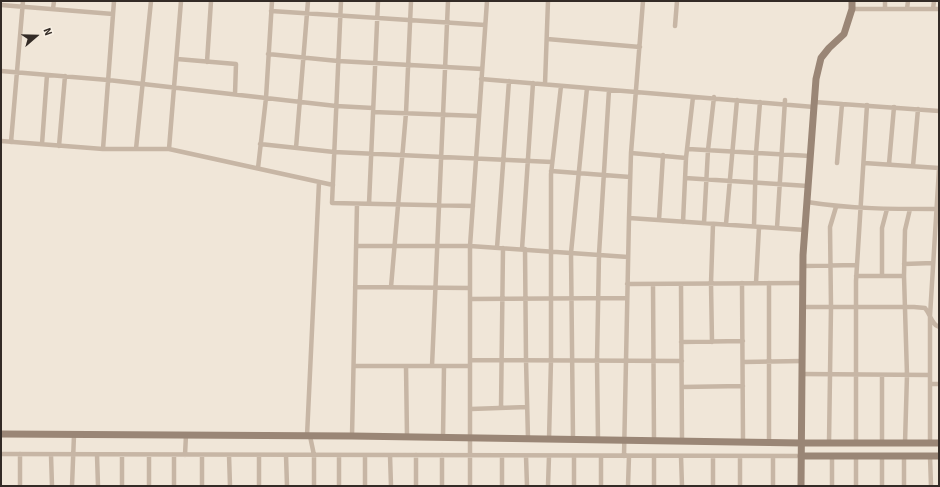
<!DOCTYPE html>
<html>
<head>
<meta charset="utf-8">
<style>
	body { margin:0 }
	#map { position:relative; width:940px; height:487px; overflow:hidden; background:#f0e6d8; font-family:"Source Sans 3",sans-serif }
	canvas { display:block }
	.frame { position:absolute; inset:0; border:2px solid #332b26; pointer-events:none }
	.north { position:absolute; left:16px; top:16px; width:40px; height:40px; -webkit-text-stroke:3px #f8f0e4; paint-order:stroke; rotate:70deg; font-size:11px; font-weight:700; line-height:16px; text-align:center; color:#332b26 }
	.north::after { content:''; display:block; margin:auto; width:14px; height:18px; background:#332b26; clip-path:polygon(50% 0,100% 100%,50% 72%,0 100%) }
</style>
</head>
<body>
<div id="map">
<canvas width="940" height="487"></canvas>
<div class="frame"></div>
<div class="north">N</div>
</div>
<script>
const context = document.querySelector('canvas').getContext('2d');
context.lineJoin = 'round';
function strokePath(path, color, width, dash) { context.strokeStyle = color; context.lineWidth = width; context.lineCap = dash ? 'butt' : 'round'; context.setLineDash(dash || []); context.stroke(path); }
const street = new Path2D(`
	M341 1 332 203 473 206
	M1 5 113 14
	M53 9 54 1
	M852 9H939
	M885 9V1
	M907 9 908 1
	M933 9 934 1
	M271 11 485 25
	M675 26 677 1
	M547 39 640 47
	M268 54 338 61 482 69
	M177 59 236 64 235 94
	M207 62 211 1
	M1 71 108 80 336 106 373 108
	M481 79 814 107
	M545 84 548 1
	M814 102 939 111
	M373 112 478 116
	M1 141 103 149H169L333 185
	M11 142 23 1
	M42 144 47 75
	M260 144 334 152 552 162
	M59 146 65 76
	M296 148 308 1
	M103 149 114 1
	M136 149 151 1
	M169 149 181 1
	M688 149 810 156
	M631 153 686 158
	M837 163 842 104
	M864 163 939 168
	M889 164 894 107
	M913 166 918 109
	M258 168 266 98 272 1
	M551 171 630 177
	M685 178 808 186
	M807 202C851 209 892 209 937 209
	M369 204 378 1
	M629 218 805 230
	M659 220 663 155
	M683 222 686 158 693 97
	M704 223 708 150 714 97
	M726 224 737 100
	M754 226 756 153 760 102
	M777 228 785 100
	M356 246H470L628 257
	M497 248 509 81
	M522 249 533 83
	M525 249 526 360 528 439
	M904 264 933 263
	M803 266 857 265
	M856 276H904
	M882 276V228L887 209
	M742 283 743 441
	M756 283 759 227
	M769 283V442
	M627 284 803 283
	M653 284 654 441
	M681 284 682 441
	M355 287 470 288
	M391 287 406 113 411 1
	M470 299 627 298
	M803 307H914L925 308C931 315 931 324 939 327
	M681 342 743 341
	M712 342 711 283 713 224
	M470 360 682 361
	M743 362 802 361
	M354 366H470
	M406 366 407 437
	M432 366 448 1
	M802 374 930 375
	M930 384H939
	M682 387 743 386
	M501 408 503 248
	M471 409 527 407
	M307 436 319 182
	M310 436 314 455V486
	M352 436 357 204
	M443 438 444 366
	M549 439 551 360V174L561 86
	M573 439 571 253 587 88
	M598 440 597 361 599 254 609 90
	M829 443 831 307 830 227 836 207
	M856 443V281L867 105
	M882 443V375
	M905 443 907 375 904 276 905 230 910 209
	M930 443V316L939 169
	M1 454 801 456
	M20 454V486
	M51 455 52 486
	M97 455 98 486
	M122 455V486
	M149 455V486
	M174 455V486
	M185 455 186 435
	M202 455V486
	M229 455 230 486
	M259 455V486
	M286 455 287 486
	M339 455V486
	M365 455V486
	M390 455 391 486
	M526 456 527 486
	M601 456V486
	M624 456 629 218 631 153 643 1
	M654 456V486
	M681 456 682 486
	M713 456V486
	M740 456V486
	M882 456V486
	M904 456V486
	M930 456 931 486
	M72 486 74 435
	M416 486V455
	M442 486V455
	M470 486V246L487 1
	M502 486V456
	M548 486 549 456
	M574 486V456
	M628 486 629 456
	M773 486V456
	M832 486V456
	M856 486V456`);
const secondary = new Path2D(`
	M1 434 352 436 801 443H939
	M801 456H939
	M801 486 803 255 816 79 821 58 829 48 844 34 852 9V1`);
strokePath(street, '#c7b6a5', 4.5);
strokePath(secondary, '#9a8676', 7);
</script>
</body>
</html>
